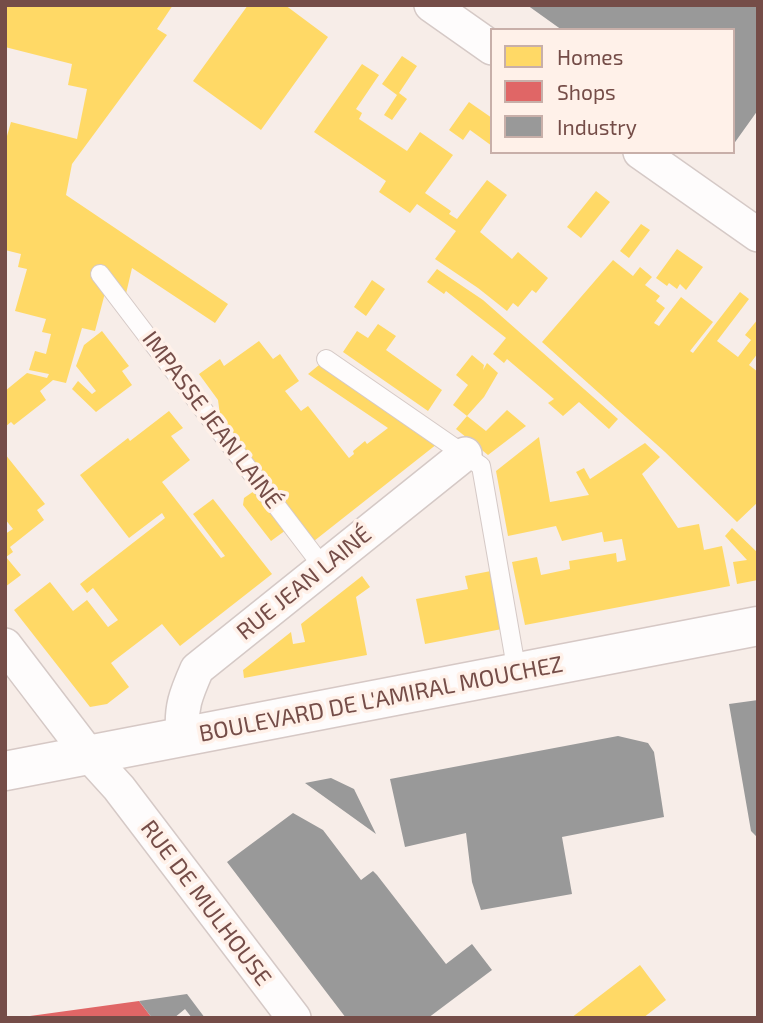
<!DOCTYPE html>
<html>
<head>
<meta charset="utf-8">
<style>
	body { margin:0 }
	#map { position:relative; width:763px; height:1023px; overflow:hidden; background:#f7ede8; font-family:"Exo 2",sans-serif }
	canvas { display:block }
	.frame { position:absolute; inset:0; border:7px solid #754d48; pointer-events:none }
	.legend { position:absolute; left:490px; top:28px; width:245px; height:126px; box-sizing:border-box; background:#fff1e9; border:2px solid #c8afa9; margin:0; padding:9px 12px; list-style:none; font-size:21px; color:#754d48 }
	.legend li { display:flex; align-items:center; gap:14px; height:35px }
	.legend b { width:35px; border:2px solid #c8afa9 }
</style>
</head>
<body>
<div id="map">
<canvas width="763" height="1023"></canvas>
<div class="frame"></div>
<ul class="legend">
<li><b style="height:19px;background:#ffd966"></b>Homes</li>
<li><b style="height:19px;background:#e06666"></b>Shops</li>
<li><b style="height:19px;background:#999"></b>Industry</li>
</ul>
</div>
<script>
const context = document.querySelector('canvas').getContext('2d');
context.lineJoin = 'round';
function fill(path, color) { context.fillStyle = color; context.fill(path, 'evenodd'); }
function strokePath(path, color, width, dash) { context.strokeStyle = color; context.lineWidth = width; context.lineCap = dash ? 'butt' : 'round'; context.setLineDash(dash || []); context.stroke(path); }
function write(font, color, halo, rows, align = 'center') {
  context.font = font + ' "Exo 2",sans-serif'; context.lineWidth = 7; context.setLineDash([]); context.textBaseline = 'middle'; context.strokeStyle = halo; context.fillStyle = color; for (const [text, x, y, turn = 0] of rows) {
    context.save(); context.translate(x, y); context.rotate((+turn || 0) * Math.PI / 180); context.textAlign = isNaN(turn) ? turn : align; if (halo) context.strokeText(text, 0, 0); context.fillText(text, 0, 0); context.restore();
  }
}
const homes = new Path2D(`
	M5 5H173L157 29 167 35 72 164 66 195 228 304 215 323 132 268 125 298 105 293 95 331 82 328 66 383 53 380 40 391 46 400 14 425 11 422 5 427V391L27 373 47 378 49 374 29 370 35 351 46 354 51 334 42 332 46 319 15 311 27 269 18 267 21 254 5 250V143L11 122 77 139 87 89 68 85 72 64 5 47Z
	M248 5H285L328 37 261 130 193 81Z
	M402 56 417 66 399 93 407 99 392 120 384 115 397 95 382 84Z
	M362 64 379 75 356 109 362 113 359 119 407 151 420 132 453 155 425 193 451 211 449 214 457 219 487 180 507 195 480 232 512 259 518 252 548 278 536 293 532 290 518 307 513 303 507 311 478 288 435 259 456 231 417 204 410 213 379 192 386 181 314 132Z
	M469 102 492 118V146L470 130 463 140 449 130Z
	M596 191 610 202 581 238 567 227Z
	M641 224 650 230 629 258 620 251Z
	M677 249 703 267 686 290 680 284 677 289 669 283 667 286 656 278Z
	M613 260 633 276 640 267 652 277 645 285 660 296 656 301 665 308 654 323 659 326 681 297 713 322 690 351 693 353 740 292 749 299 717 341 738 357 751 340 745 335 758 319V353L749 365 758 372V502L737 522 665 452 542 342Z
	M437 269 483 300 618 419 609 429 579 402 563 416 548 403 554 399 507 359 504 363 493 354 506 338 446 291 444 294 427 282Z
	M372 280 385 289 366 316 354 307Z
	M378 324 396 336 386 350 442 390 428 411 343 352 357 331 368 338Z
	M102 331 129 366 122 371 132 385 96 412 72 389 78 381 92 394 96 391 76 366 84 345Z
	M259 341 273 359 280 354 299 381 285 391 301 411 308 406 349 458 354 454 353 451 365 441 367 444 388 428 308 374 319 365 437 444 314 541 220 415 218 400 199 374 220 359 224 366Z
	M472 355 484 365 483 370 487 363 498 373 484 397 467 416 453 405 468 385 456 375Z
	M507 410 526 426 488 455 456 429 467 416 486 431Z
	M169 411 183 428 171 436 190 460 162 482 221 558 225 556 193 514 213 499 272 574 180 646 162 624 111 663 129 687 107 704 90 707 14 610 50 582 73 611 87 600 108 627 118 620 93 588 87 593 80 584 165 518 162 513 129 538 80 475 128 438 130 441Z
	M539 437 550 502 589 495 576 472 584 468 590 479 645 443 660 457 642 474 678 528 699 524 704 550 722 546 730 586 525 625 512 562 537 557 541 575 570 569 569 561 616 553 617 562 626 560 622 539 604 542 602 532 562 541 556 526 508 536 496 471Z
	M5 454 45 504 37 510 44 520 10 547 13 552 6 557 21 575 5 587V534L13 529 5 519Z
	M254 491 286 530 271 541 243 505 244 498Z
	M732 528 758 553V580L737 584 733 562 747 560 725 536Z
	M491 571 502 629 425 644 416 599 468 589 465 576Z
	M362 576 370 587 356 597 367 655 244 678 243 670 291 632 293 644 305 642 301 624Z
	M640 965 666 1000 643 1018H571Z`);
const shops = new Path2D(`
	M139 1001 152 1018H30V1016Z`);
const industry = new Path2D(`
	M527 5H758V110L733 145V30H562Z
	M758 700V838L751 831 729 704Z
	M618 736 648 743 654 752 664 817 562 837 572 894 481 910 472 882 466 833 405 847 390 779Z
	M331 778 354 789 376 834 305 783Z
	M293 813 323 830 361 880 373 871 377 875 446 964 472 944 492 970 428 1018H346L227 862Z
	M187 994 205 1018H192L185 1009 174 1018H152L139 1001Z`);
const service = new Path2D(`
	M100 274 323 567
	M326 359 481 466 517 673`);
const minor = new Path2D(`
	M431 5 492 48
	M640 152 758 235
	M5 645 89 755 119 788 294 1018
	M183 736C180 708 186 694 197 669L465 454`);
const secondary = new Path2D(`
	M5 771 758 626`);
const streetNames = [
	["IMPASSE JEAN LAINÉ",212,420,53],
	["RUE JEAN LAINÉ",304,583,-39],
	["BOULEVARD DE L'AMIRAL MOUCHEZ",381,699,-11],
	["RUE DE MULHOUSE",206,903,53]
];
fill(homes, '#ffd966');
fill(shops, '#e06666');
fill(industry, '#999');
strokePath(service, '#d5c9c6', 20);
strokePath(minor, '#d5c9c6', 36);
strokePath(secondary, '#d6c8c5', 41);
strokePath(service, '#fefcfc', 18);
strokePath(minor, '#fefcfc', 33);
strokePath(secondary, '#fefcfc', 38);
write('23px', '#754d48', '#fff1e9', streetNames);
</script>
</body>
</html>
